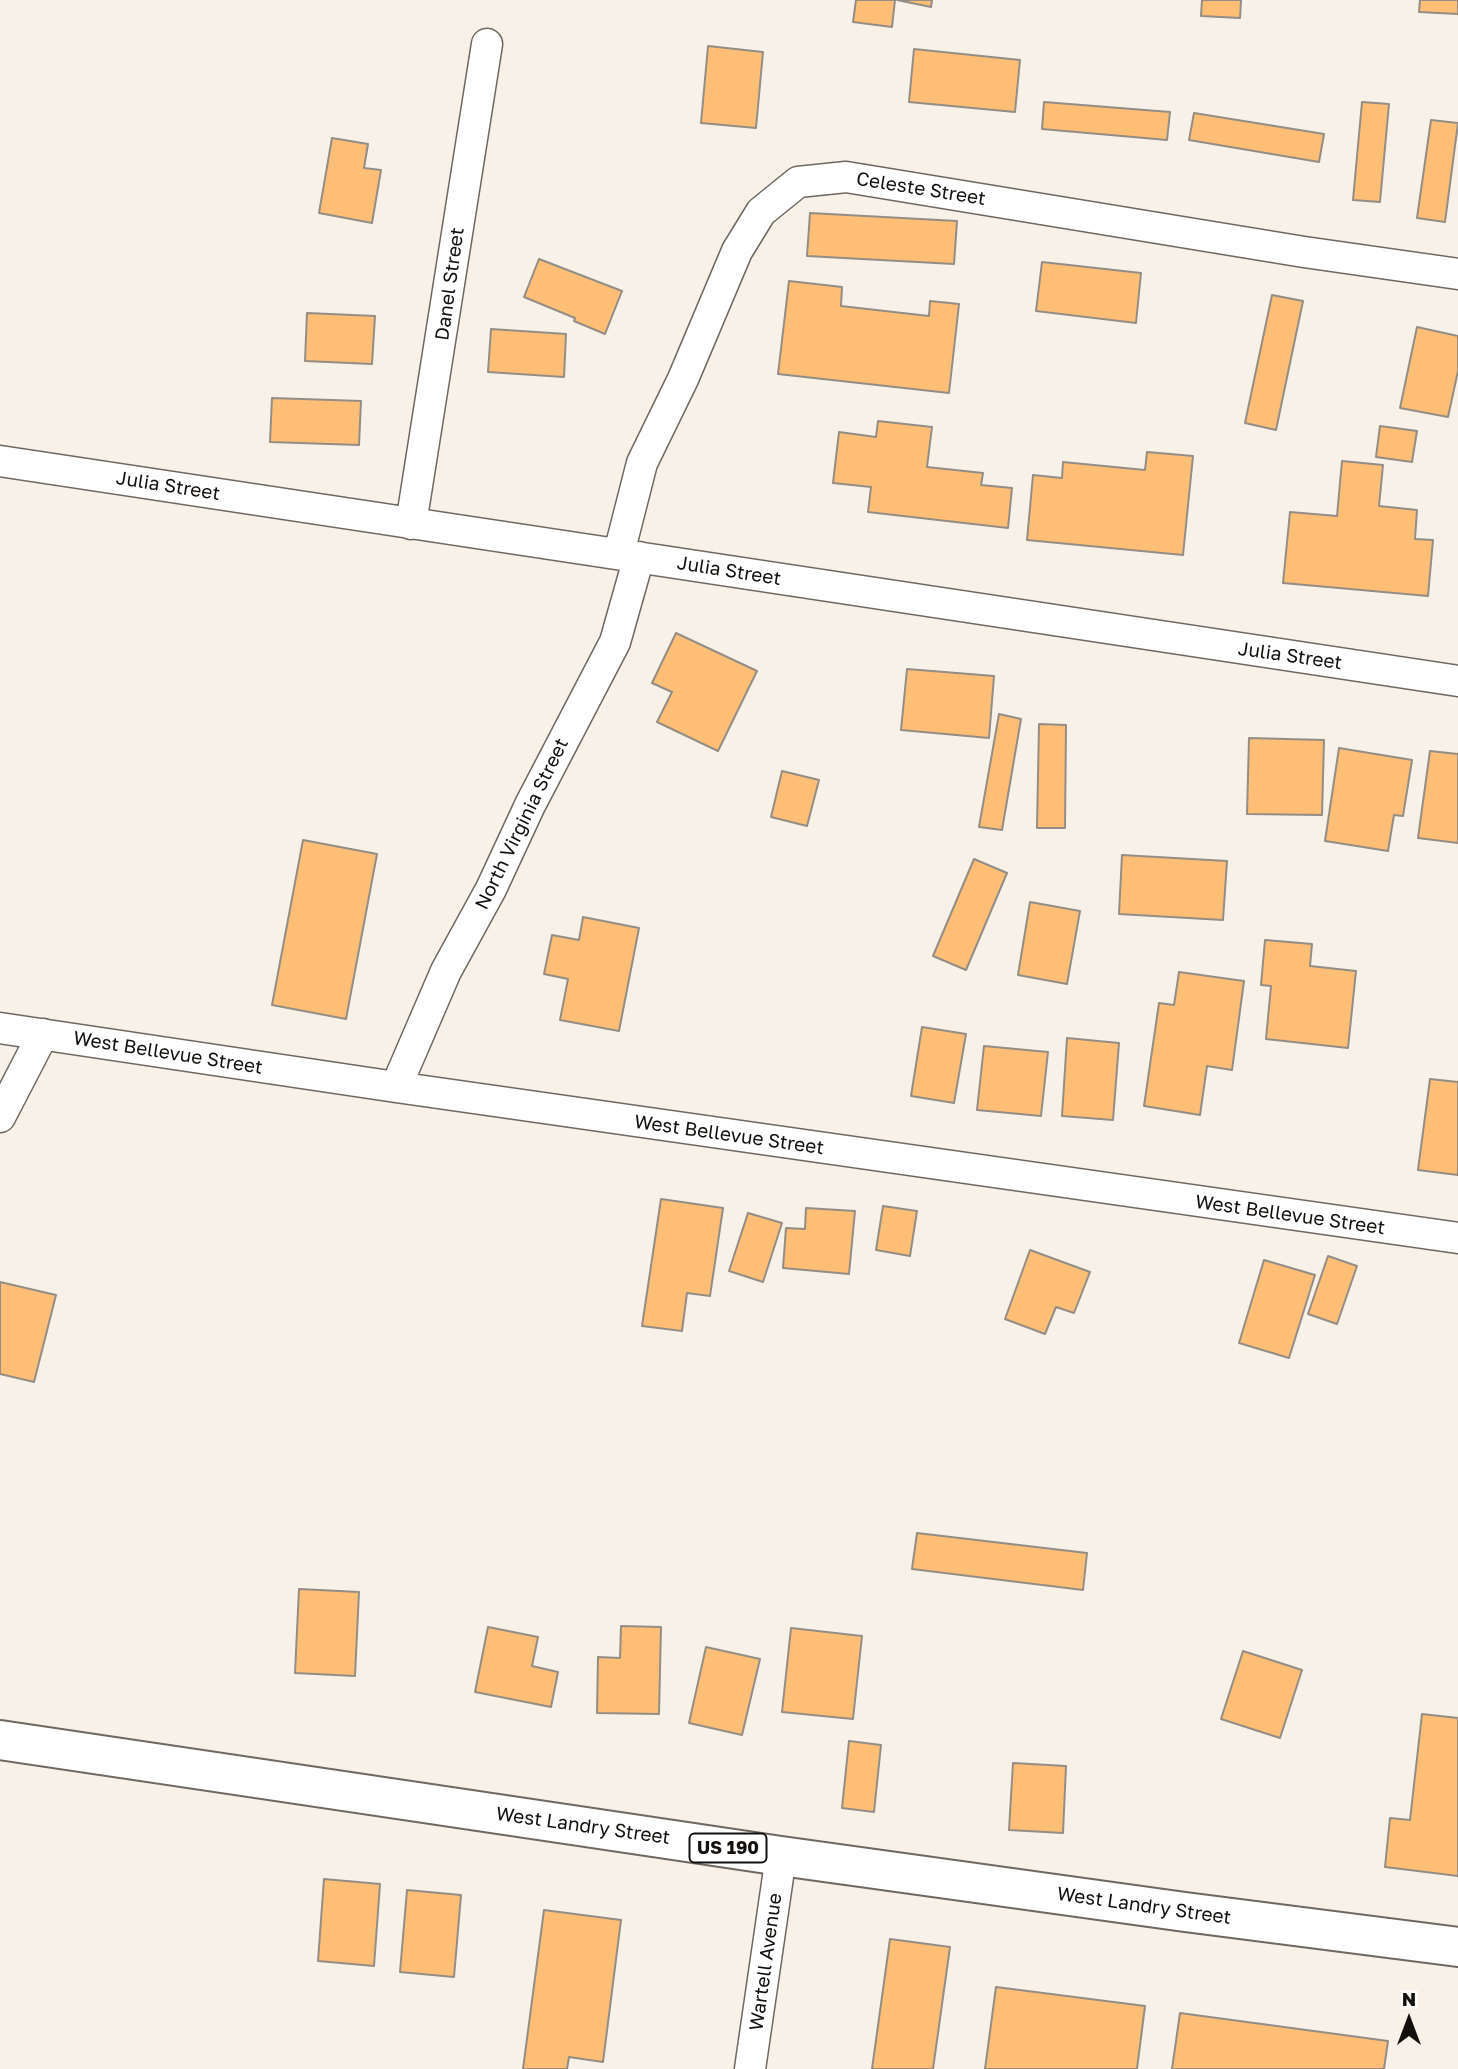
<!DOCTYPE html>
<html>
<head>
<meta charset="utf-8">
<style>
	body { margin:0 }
	#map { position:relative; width:1458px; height:2069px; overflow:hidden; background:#f8f1e7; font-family:"Golos Text",sans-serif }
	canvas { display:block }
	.north { position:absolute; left:1374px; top:1985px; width:70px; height:70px; -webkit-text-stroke:5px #fff; paint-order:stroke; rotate:0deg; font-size:19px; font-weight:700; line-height:28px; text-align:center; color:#120f0c }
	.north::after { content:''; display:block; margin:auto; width:24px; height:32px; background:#120f0c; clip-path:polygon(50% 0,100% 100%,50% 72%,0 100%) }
</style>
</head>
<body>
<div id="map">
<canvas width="1458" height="2069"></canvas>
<div class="north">N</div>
</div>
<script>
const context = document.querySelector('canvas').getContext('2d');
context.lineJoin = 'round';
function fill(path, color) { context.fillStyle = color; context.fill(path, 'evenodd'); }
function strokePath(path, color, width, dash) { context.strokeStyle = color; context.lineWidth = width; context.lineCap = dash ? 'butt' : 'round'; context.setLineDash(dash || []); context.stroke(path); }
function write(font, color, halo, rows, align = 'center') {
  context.font = font + ' "Golos Text",sans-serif'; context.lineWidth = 6; context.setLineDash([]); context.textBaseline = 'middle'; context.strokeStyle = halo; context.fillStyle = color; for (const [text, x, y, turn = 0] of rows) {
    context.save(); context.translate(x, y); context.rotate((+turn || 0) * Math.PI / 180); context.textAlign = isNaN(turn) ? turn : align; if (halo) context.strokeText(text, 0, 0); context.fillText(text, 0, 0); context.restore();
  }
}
const building = new Path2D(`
	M856 0H895L892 27 853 22Z
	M897 0H932L931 7Z
	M1202 0H1241L1240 18 1201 16Z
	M1420 0H1458V14L1419 12Z
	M708 46 763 52 756 128 701 123Z
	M914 49 1020 60 1015 112 909 102Z
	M1044 102 1170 112 1167 140 1042 129Z
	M1362 102 1389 104 1380 202 1353 200Z
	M1194 113 1324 134 1319 162 1189 140Z
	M1431 120 1458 123 1445 222 1417 218Z
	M332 138 368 144 364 168 381 170 372 223 319 213Z
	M810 213 957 221 954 264 807 256Z
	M539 259 622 291 605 334 574 321 575 318 524 297Z
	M1042 262 1141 273 1136 323 1036 311Z
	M789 281 842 287 841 306 929 316 930 301 959 304 949 393 778 374Z
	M1272 295 1303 301 1276 430 1245 423Z
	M307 313 375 316 372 364 305 361Z
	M1417 327 1458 336V371L1448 417 1400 408Z
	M491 329 566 334 564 377 488 372Z
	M272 398 361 401 359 445 270 442Z
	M878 421 932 427 927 467 983 473 981 485 1012 488 1008 528 868 512 871 487 833 483 839 432 876 437Z
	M1380 426 1417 431 1412 462 1376 457Z
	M1147 452 1193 456 1183 555 1027 540 1033 475 1062 478 1063 462 1145 470Z
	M1342 461 1383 465 1379 506 1417 510 1415 539 1433 540 1428 596 1283 583 1290 512 1337 516Z
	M676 633 757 671 718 751 657 722 672 692 652 683Z
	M907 669 994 676 989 738 901 730Z
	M999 714 1021 719 1002 830 979 827Z
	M1039 724 1066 725 1065 828H1037Z
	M1249 738 1324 740 1322 815 1247 814Z
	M1339 748 1412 760 1403 816 1394 815 1388 851 1325 841Z
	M1430 751 1458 754V843L1418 838Z
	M782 771 819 780 807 826 771 817Z
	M303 840 377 854 346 1019 272 1005Z
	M1122 855 1227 861 1223 920 1119 914Z
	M974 859 1007 873 966 970 933 956Z
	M1030 902 1080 911 1067 984 1018 975Z
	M583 917 639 928 619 1031 560 1020 568 979 544 974 552 935 579 940Z
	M1265 940 1312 944 1310 966 1356 971 1348 1048 1266 1039 1271 986 1261 985Z
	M1179 972 1244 981 1232 1070 1207 1066 1200 1115 1144 1106 1159 1003 1174 1005Z
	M922 1027 966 1034 954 1103 911 1096Z
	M1067 1038 1119 1043 1113 1120 1062 1116Z
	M984 1046 1048 1052 1041 1116 977 1110Z
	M1430 1079 1458 1082V1175L1418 1170Z
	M661 1199 723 1208 710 1296 687 1293 682 1331 642 1326Z
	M883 1206 917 1211 910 1256 876 1250Z
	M806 1208 855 1211 849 1274 783 1268 786 1228 805 1229Z
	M748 1213 782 1223 763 1282 729 1271Z
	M1030 1250 1090 1272 1074 1313 1056 1307 1045 1334 1005 1319Z
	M1328 1256 1357 1266 1337 1324 1308 1314Z
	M1264 1260 1315 1275 1289 1358 1239 1343Z
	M0 1282 56 1295 34 1382 0 1374Z
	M917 1533 1087 1553 1083 1590 912 1569Z
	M299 1589 359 1592 355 1676 295 1673Z
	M621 1626 661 1627 659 1714 597 1713 598 1657 620 1658Z
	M488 1627 538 1637 532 1666 558 1672 551 1707 475 1692Z
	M791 1628 862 1636 853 1719 782 1712Z
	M706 1647 760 1659 742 1735 689 1723Z
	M1243 1651 1302 1670 1280 1738 1221 1719Z
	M1422 1714 1458 1718V1876L1385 1867 1390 1818 1410 1820Z
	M849 1741 881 1745 874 1812 842 1808Z
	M1013 1763 1066 1766 1063 1833 1009 1830Z
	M324 1879 380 1884 374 1966 318 1961Z
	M407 1890 461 1895 454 1977 400 1972Z
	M544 1910 621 1920 603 2062 569 2057 567 2069H523Z
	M890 1939 950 1947 933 2069H872Z
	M996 1987 1145 2006 1137 2069H985Z
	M1180 2013 1388 2041 1384 2069H1172Z`);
const minor = new Path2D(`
	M0 461 1458 681
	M411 524 487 44
	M619 553 642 463 683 379 737 251 761 212 798 182 846 177 1304 252 1458 274
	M0 1028 396 1087 1458 1238
	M396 1087 446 971 491 889 530 805 615 642 639 557
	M0 1117 43 1034
	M750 2069 781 1856`);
const trunk = new Path2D(`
	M0 1740 781 1856 1185 1912 1458 1947`);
const shields = [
	[728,1848,77]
];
const shieldNames = [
	["US 190",728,1848]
];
const streetNames = [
	["Celeste Street",921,189,9],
	["Danel Street",450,284,-82],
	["Julia Street",168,486,9],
	["Julia Street",729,571,9],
	["Julia Street",1290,656,8],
	["North Virginia Street",522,824,-64],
	["West Bellevue Street",168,1053,9],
	["West Bellevue Street",729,1135,8],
	["West Bellevue Street",1290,1215,8],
	["West Landry Street",583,1826,8],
	["West Landry Street",1144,1906,8],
	["Wartell Avenue",766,1962,-82]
];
fill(building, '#febe76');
strokePath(building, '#948d85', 2);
strokePath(minor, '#6f6860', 33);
strokePath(trunk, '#6f6860', 42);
strokePath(minor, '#fff', 30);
strokePath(trunk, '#fff', 38);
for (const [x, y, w] of shields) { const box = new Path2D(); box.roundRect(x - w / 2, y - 14.5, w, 29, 5); context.fillStyle = '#fff'; context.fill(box); strokePath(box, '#120f0c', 2); }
write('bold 18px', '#120f0c', null, shieldNames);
write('19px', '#120f0c', '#fff', streetNames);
</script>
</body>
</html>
